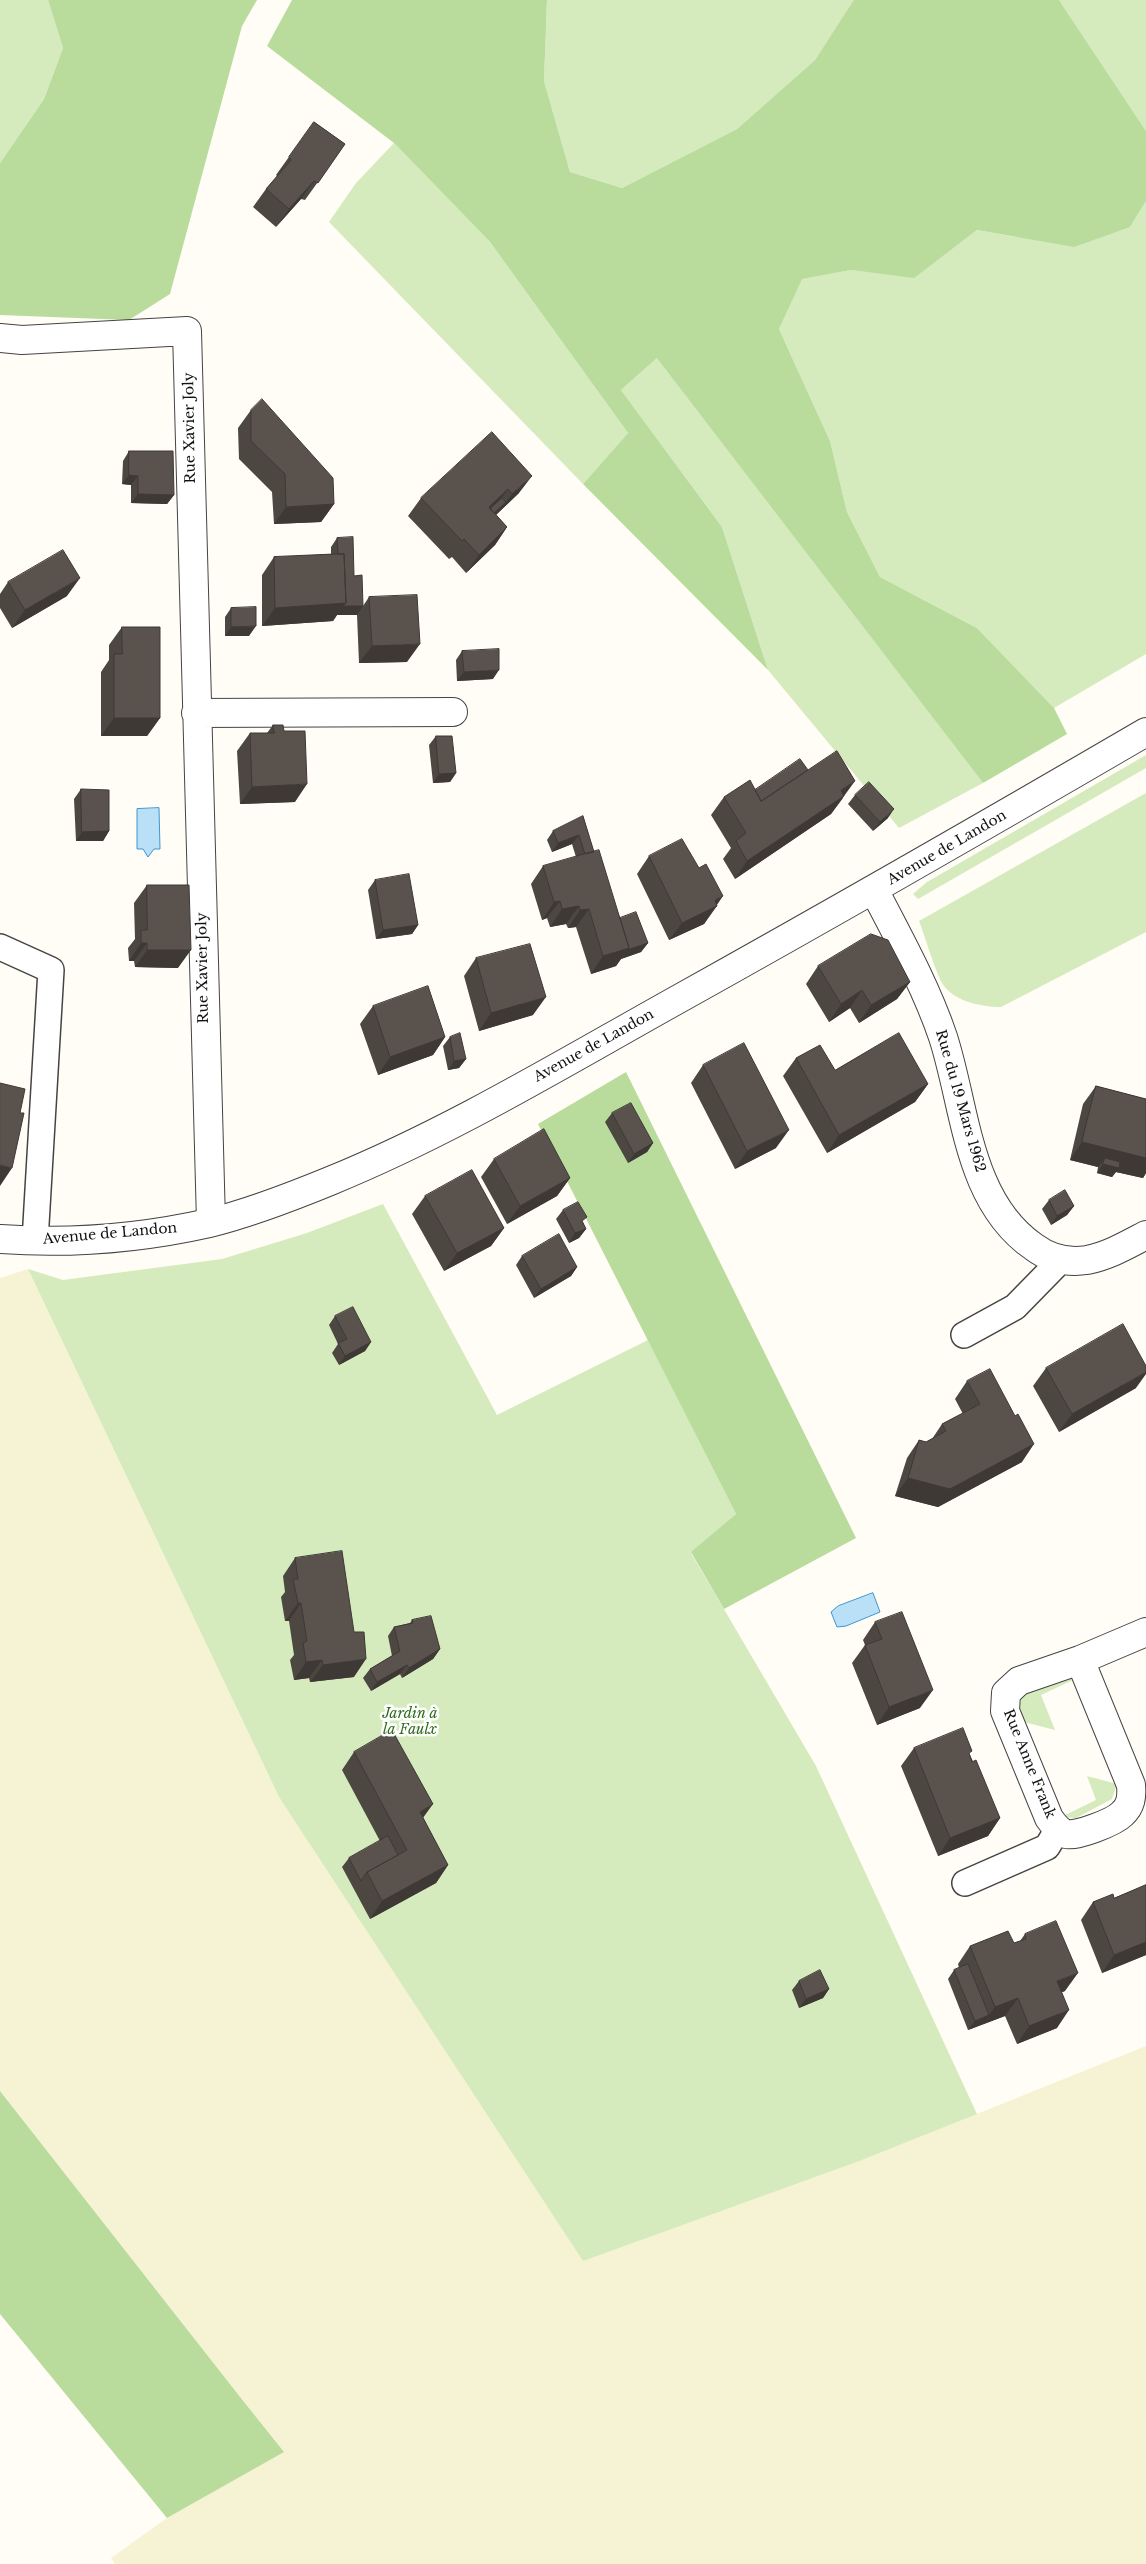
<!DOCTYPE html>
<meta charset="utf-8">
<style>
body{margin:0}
canvas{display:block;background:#fffdf5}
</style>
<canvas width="1146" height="2564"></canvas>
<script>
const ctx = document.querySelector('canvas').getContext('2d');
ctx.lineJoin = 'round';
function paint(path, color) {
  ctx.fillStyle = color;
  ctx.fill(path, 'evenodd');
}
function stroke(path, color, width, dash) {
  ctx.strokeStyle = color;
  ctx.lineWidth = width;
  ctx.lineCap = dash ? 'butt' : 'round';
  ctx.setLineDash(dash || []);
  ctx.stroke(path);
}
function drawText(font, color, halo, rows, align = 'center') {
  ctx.font = font + ' "Libre Baskerville",serif';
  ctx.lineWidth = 5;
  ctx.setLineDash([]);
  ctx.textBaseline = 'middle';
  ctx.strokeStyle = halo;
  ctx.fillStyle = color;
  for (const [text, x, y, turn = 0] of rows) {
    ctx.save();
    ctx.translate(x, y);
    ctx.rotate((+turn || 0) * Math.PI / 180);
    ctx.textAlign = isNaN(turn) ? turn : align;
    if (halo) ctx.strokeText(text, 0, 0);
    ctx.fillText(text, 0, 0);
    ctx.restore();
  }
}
paint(new Path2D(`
 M28,1269L279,1797L366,1927L862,2160L1146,2046V2564H115L111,2558L167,2518L283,2452L0,2091V1278Z`), '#f6f3d4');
paint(new Path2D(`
 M0,0H48L63,48L44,99L0,163Z
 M547,0H855L815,60L737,129L622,188L570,172L544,81Z
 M1059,0H1146V131Z
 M394,143L490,242L628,433L583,484L329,222L356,183Z
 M1146,201V654L1054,708L977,628L880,577L847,512L830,441L779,329L801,279L851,270L914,277L977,230L1016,237L1130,227Z
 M658,357L983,783L899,828L768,670L722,527L621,390Z
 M1146,755V768L918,899L913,894L927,882Z
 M1146,793V932L1001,1007C983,1007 956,1002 944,986C936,975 925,936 919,921Z
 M383,1204L497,1415L648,1340L736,1514L691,1553L816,1766L977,2114L862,2160L583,2261L279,1797L28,1269L63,1280L222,1259L307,1233Z
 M1068,1678L1073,1680L1041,1695L1055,1730L1024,1722L1017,1708V1701L1025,1693Z
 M1087,1776L1117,1784L1112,1799L1076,1818L1061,1817L1096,1800Z`), '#d5ebbd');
paint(new Path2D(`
 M48,0H257L242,26L170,294L129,320L0,315V163L44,99L63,48Z
 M292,0H547L544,81L570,172L622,188L737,129L815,60L854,0H1059L1146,131V201L1130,227L1074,247L977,230L914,278L851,270L802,279L779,329L830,441L847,512L880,577L977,628L1054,708L1067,734L983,783L657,358L621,390L722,527L768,670L583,484L628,433L490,242L394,143L267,46Z
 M626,1072L856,1538L724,1609L691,1552L736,1514L538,1124Z
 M0,2091L244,2402L284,2452L167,2518L0,2314Z`), '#b9dc9c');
const water = new Path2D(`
 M159,808L160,849H154L148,857L143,849H137V809Z
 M873,1593L880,1612L846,1626L837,1627L831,1612L838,1606Z`);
paint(water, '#b9e0f7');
stroke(water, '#3f96cf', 1);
const service = new Path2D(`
 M0,947L51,970L35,1241
 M964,1335L1015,1307L1060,1261
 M965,1883L1047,1847L1058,1829`);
const minor = new Path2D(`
 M0,338L22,340L187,331L211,1222
 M196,713L453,712
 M874,890C899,938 926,987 943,1037C966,1108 967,1201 1034,1247C1050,1259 1067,1263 1087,1260C1108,1256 1127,1245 1146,1235
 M1080,1660L1131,1785C1132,1797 1131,1806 1122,1814C1114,1822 1076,1837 1066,1834C1058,1831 1053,1824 1049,1818L1005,1711L1006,1693L1019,1681L1080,1660L1146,1632`);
const tertiary = new Path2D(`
 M0,1239C69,1244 142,1238 209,1223C250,1213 291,1197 330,1181C450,1132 562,1064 675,1001C833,913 990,823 1146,732`);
stroke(service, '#444', 28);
stroke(minor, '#444', 30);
stroke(tertiary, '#444', 30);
stroke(service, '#fff', 25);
stroke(minor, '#fff', 28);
stroke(tertiary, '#fff', 28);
paint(new Path2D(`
 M314,122L345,144L305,200L301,199L276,227L253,207L266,189L277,176L276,175Z
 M251,410L334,504L321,522L274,524L272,492L239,459L238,428Z
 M492,432L519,493L496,515L507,527L495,545L466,573L452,557L449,559L408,516L421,498Z
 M129,451L174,495L167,504L131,503V485L122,484L123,461Z
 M337,538L354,576L363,606L369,597L407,662L359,663L357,615H337L333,621L262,626V575L274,557L331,554V547Z
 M8,582L67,596L12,628L0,608V594Z
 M231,608L249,636H225V617Z
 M122,627L160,718L147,736H101V672L109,660V645Z
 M462,651L493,679L457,681L456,660Z
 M273,725L284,731L295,802L240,804L237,751L250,733H267Z
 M436,736L456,773L450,782L433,783L429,745Z
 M808,770L843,798L831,814L735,879L723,859L731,848L711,815L724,797L755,790Z
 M81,789L109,831L103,841H76L74,799Z
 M855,795L888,818L873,831L848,804Z
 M583,816L594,852L620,918L648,943L641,952L621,959L616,966L591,974L576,927L568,928L566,924L550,927L547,918L542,920L531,884L543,866L576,857L572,844L552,852L547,840L553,831Z
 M649,856L717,906L704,924L669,940L637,874Z
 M375,880L418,925L412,934L376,939L368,890Z
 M147,885L178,968L135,967L134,961H129L128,948L135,939L134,903Z
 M476,958L533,1015L479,1031L464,976Z
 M818,966L910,982L897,999L859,1023L850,1008L829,1022L806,984Z
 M373,1006L445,1037L433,1055L378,1075L360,1024Z
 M450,1037L466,1059L459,1068L448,1070L443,1046Z
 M796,1058L835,1070L928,1084L915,1102L827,1153L783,1076Z
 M703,1065L776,1148L735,1169L691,1083Z
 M1096,1086L1146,1099V1173L1143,1178L1116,1172L1112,1177L1097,1173L1098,1167L1070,1160L1083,1104Z
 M612,1113L653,1143L647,1152L628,1163L605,1122Z
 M494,1159L570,1178L557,1196L507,1224L481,1177Z
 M425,1196L504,1228L491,1246L444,1271L412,1214Z
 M1049,1200L1074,1206L1067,1215L1051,1225L1042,1209Z
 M563,1210L583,1222L586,1229L579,1238L569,1243L556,1219Z
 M522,1256L577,1267L571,1276L534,1298L516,1265Z
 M335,1316L371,1342L365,1351L339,1365L332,1353L338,1344L329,1325Z
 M1046,1368L1136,1388L1059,1432L1033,1386Z
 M967,1381L1022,1462L938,1507L895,1496L907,1458L919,1440L926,1442L932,1439L942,1424L963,1414L955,1399Z
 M295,1558L354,1677L310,1682L309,1678L294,1680L290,1660L294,1655L289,1621H285L281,1597L285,1592L283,1576Z
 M412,1620L440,1649L433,1659L402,1678L400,1674L371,1691L363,1678L370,1669L392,1656L388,1636L394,1627L410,1623Z
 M875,1622L920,1708L877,1725L852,1663L865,1645L863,1640Z
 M914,1748L970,1755L1000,1818L988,1836L938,1856L901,1766Z
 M354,1752L423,1818L448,1865L436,1883L370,1919L342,1867L349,1858L380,1841L342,1770Z
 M1146,1885V1955L1102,1973L1081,1920L1093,1902L1114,1898Z
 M1025,1934L1065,1991L1062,1992L1057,2028L1017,2044L1005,2016L968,2030L948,1979L954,1970L959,1968L958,1964L970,1946L1014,1943L1020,1941Z
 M799,1981L829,1989L823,1998L799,2008L792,1990Z`), '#4d4742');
paint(new Path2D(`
 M314,181L301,199L276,227L289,209Z
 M129,475L138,476L131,485L122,484Z
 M532,476L519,493L500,511L512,494Z
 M508,489L495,507L484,518L489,507Z
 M138,494L174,495L167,504L131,503Z
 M506,502L500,511L480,530L487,521Z
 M334,504L321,522L274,524L286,507Z
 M507,527L495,545L466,573L479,555Z
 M80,578L67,596L12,628L25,610Z
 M346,603L363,606L357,615H337L333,621L262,626L275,608Z
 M256,626L249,636H225L231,627Z
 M420,644L407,662L359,663L372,646Z
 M499,670L493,679L457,681L464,672Z
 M114,718H160L147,736H101Z
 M456,773L450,782L433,783L439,774Z
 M855,781L831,814L735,879L747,861L841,790Z
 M307,784L295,802L240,804L252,787Z
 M894,809L888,818L873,831L880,822Z
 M109,831L103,841H76L82,832Z
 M579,835L572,844L552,852L558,843Z
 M723,896L704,924L669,940L682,923L715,900Z
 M560,901L547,918L542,920L554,902Z
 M579,906L566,924L550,927L562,909Z
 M589,909L576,927L568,928L580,910Z
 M418,925L412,934L376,939L383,930Z
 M141,943H147L134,961H129Z
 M648,943L641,952L621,959L616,966L591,974L603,956Z
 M147,950H191L178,968L135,967Z
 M910,982L897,999L859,1023L871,1005Z
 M862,990L850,1008L829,1022L841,1004Z
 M546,997L533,1015L479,1031L491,1013Z
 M445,1037L433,1055L378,1075L390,1057Z
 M466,1059L459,1068L448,1070L454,1061Z
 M928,1084L915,1102L827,1153L839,1135Z
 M789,1130L776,1148L735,1169L747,1151Z
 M1082,1142L1146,1158V1173L1143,1178L1116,1172L1112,1177L1097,1173L1103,1164L1105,1158L1098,1167L1070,1160Z
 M653,1143L647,1152L628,1163L634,1154Z
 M0,1165L12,1168L0,1186Z
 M570,1178L557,1196L507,1224L520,1206Z
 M1074,1206L1067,1215L1051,1225L1057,1216Z
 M504,1228L491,1246L444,1271L457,1253Z
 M586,1229L579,1238L569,1243L575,1233Z
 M577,1267L571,1276L534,1298L541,1289Z
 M371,1342L365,1351L339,1365L345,1356Z
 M1146,1372V1374L1136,1388L1059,1432L1072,1414Z
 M1034,1444L1022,1462L938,1507L895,1496L908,1478Z
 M298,1603H301L289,1621H285Z
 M440,1649L433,1659L402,1678L409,1668Z
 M366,1659L354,1677L310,1682L323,1665Z
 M322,1660L309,1678L294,1680L306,1662Z
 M407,1665L400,1674L371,1691L377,1682Z
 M933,1690L920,1708L877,1725L889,1707Z
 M433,1804L420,1822V1812Z
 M1000,1818L988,1836L938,1856L950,1838Z
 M448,1865L436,1883L370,1919L382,1901Z
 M1146,1942V1955L1102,1973L1114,1955Z
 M1078,1973L1065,1991L1045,1999L1057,1981Z
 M829,1989L823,1998L799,2008L806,1999Z
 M1018,1998L1005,2016L968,2030L975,2021L989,2015L995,2007Z
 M1069,2010L1057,2028L1017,2044L1029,2026Z`), '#3f3936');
const building = new Path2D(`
 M314,122L345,144L318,183L314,181L289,209L266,189L291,160L289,157Z
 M262,399L333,478L334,504L286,507L285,474L251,441V410Z
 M492,432L532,476L512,494L508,489L489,507L507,527L479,555L464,539L462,541L421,498Z
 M129,451H173L174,495L138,494V476L129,475Z
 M502,498L506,502L494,513L490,509Z
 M353,537L354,576L362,575L363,606H343L346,603L344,554H338L337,538Z
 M63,550L80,578L25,610L8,582Z
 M344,554L346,603L275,608L274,557Z
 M417,595L420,644L372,646L369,597Z
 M256,607V626L231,627V608Z
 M122,627H160V718H114V654H122Z
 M499,649V670L464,672L462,651Z
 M273,725H283L284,731H305L307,784L252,787L250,733H274Z
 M436,736H452L456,773L439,774Z
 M837,751L855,781L841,790L844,796L747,861L736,841L746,833L724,797L750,780L761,801Z
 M800,759L808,770L761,801L755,790Z
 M869,782L894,809L880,822L855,795Z
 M81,789L109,790V831L82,832Z
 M583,816L594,852L585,854L579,835L558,843L553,831Z
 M682,839L699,868L706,864L723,896L715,900L717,906L682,923L649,856Z
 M599,850L629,948L603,956L589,909L580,910L579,906L562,909L560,901L554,902L543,866Z
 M409,874L418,925L383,930L375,880Z
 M147,885H189L191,950H147V943H141V930H147Z
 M636,912L648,943L627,950L629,948L620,918Z
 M871,934L888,940L910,982L871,1005L862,990L841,1004L818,966Z
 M530,944L546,997L491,1013L476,958Z
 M428,986L445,1037L390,1057L373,1006Z
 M460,1033L466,1059L454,1061L450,1037Z
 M899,1033L928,1084L839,1135L796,1058L820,1045L835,1070Z
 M744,1043L789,1130L747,1151L703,1065Z
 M0,1083L25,1089L20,1113H24L12,1168L0,1165Z
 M1096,1086L1146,1099V1158L1082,1142Z
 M631,1103L653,1143L634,1154L612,1113Z
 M544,1129L570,1178L520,1206L494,1159Z
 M1105,1158L1120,1162L1119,1168L1103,1164Z
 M472,1170L504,1228L457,1253L425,1196Z
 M1065,1190L1074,1206L1057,1216L1049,1200Z
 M578,1202L587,1217L582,1221L586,1229L575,1233L563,1210Z
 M559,1234L577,1267L541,1289L522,1256Z
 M353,1307L371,1342L345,1356L338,1343L347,1339L335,1316Z
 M1123,1324L1146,1366V1372L1072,1414L1046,1368Z
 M990,1369L1015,1416L1018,1414L1034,1444L950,1489L908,1478L919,1440L926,1442L946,1431L942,1424L980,1404L967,1381Z
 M342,1551L354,1632H364L366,1659L323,1665L322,1660L306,1662L303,1643L307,1641L301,1603H298L293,1579H298L295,1558Z
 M902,1612L933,1690L889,1707L865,1645L882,1639L875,1622Z
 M431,1616L440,1649L409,1668L407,1665L377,1682L370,1669L400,1651L394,1627L413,1623L412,1620Z
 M963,1728L972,1751L969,1753L972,1762L976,1760L1000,1818L950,1838L914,1748Z
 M392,1730L433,1804L420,1812L448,1865L382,1901L367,1872L407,1850L354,1752Z
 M388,1836L398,1855L367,1872L361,1881L349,1858Z
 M1146,1885V1942L1114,1955L1093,1902L1113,1894L1114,1898Z
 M1056,1921L1078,1973L1057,1981L1069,2010L1029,2026L1018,1998L995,2007L970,1946L1008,1931L1014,1943L1026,1939L1025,1934Z
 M968,1964L989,2015L975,2021L954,1970Z
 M820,1970L829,1989L806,1999L799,1981Z`);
paint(building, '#5a524d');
stroke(building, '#3f3936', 1);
drawText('14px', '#111', '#fff', [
 ["Rue Xavier Joly",190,428,-91],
 ["Avenue de Landon",947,848,-30],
 ["Rue Xavier Joly",203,968,-91],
 ["Avenue de Landon",594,1046,-29],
 ["Rue du 19 Mars 1962",960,1101,74],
 ["Avenue de Landon",110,1234,-5],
 ["Rue Anne Frank",1029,1764,68]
]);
drawText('italic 14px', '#2f6b1f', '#fff', [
 ["Jardin à",410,1714],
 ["la Faulx",410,1730]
]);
</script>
